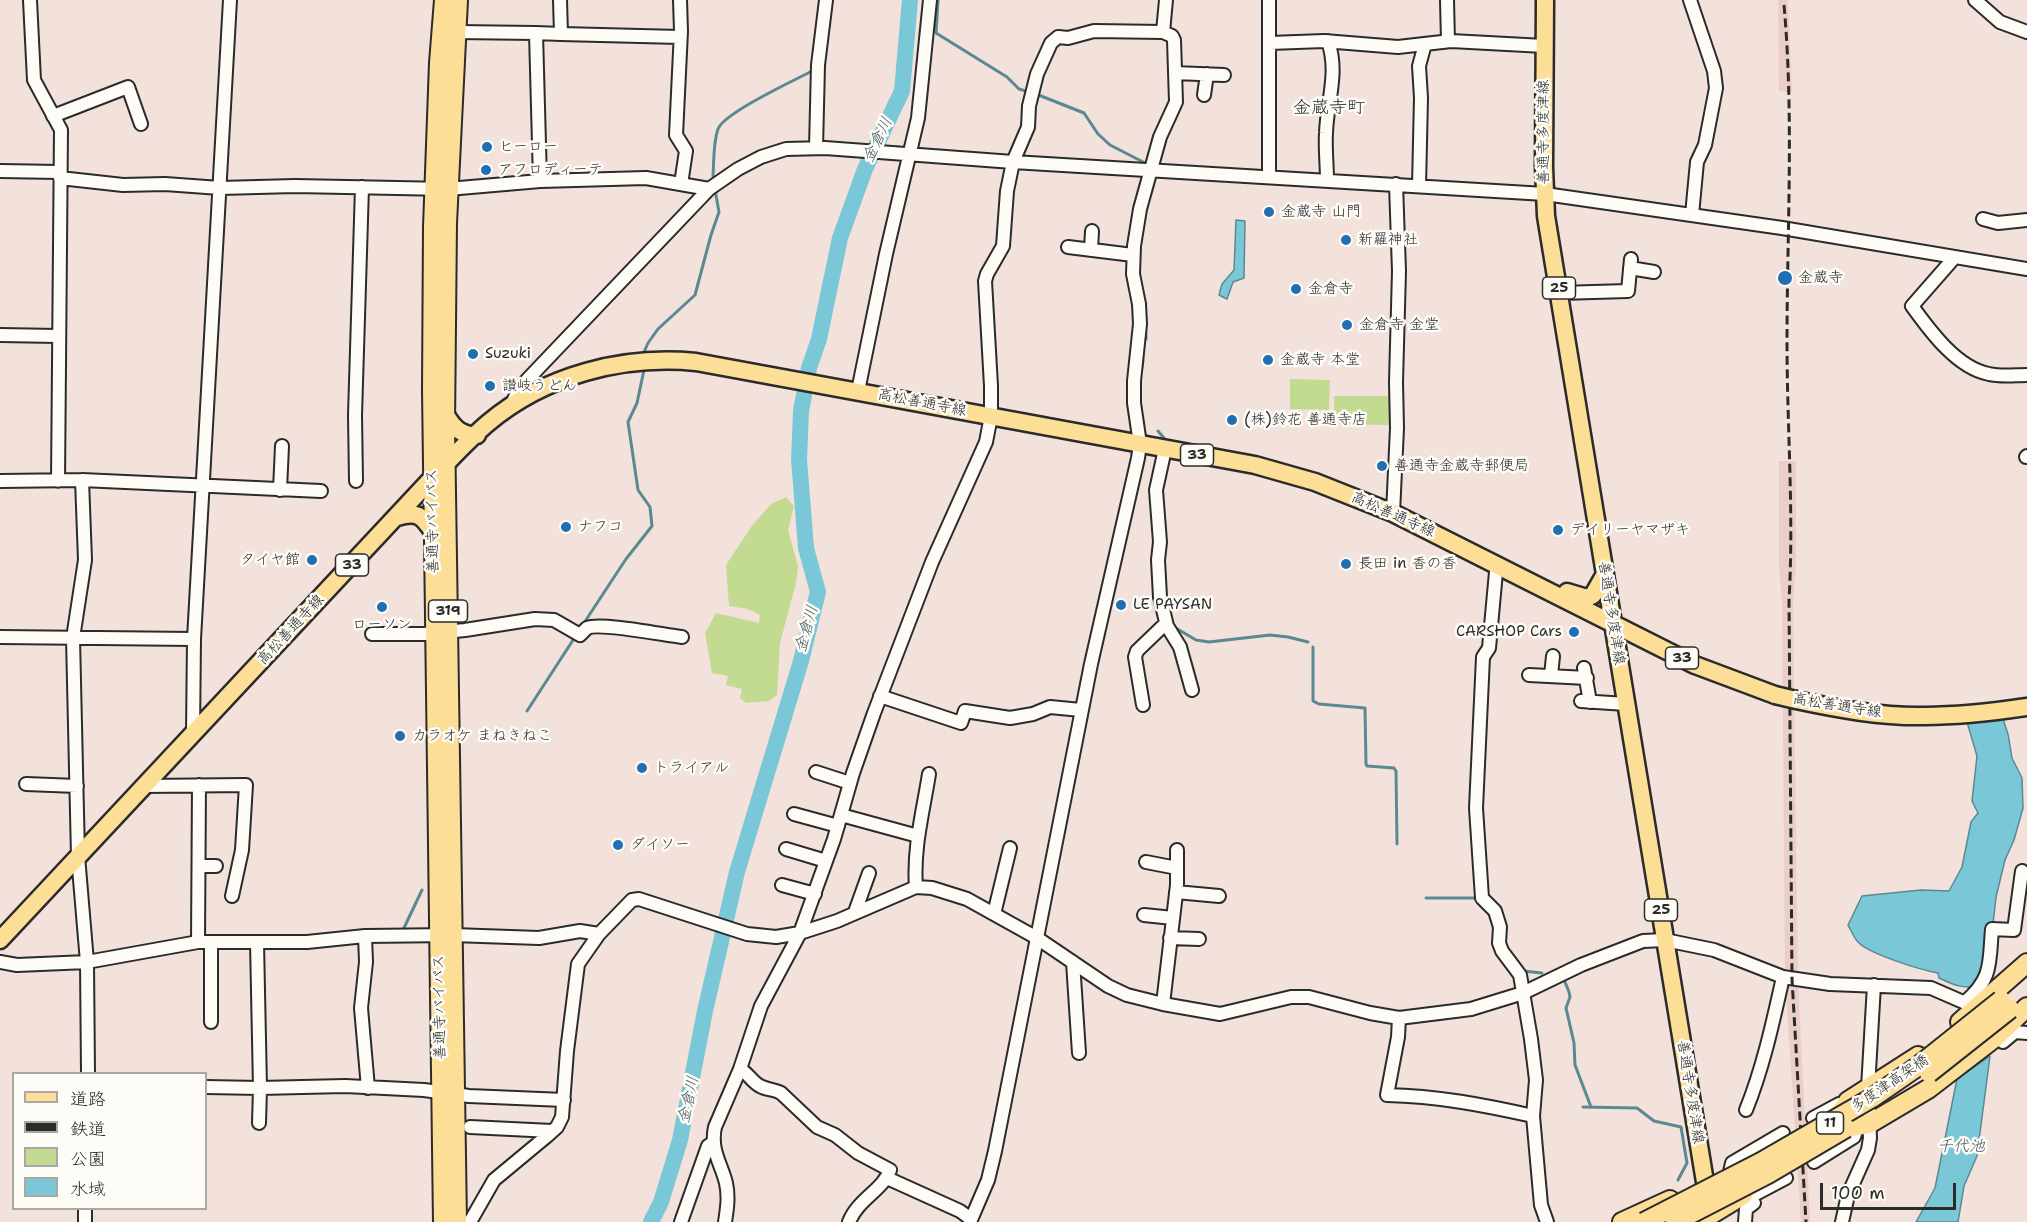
<!DOCTYPE html>
<meta charset="utf-8">
<style>
body{margin:0}
#map{position:relative;width:2027px;height:1222px;overflow:hidden;background:#f3e1db;font-family:"Shantell Sans","Klee One",sans-serif}
canvas{display:block}
.legend{position:absolute;left:12px;top:1072px;width:195px;height:138px;box-sizing:border-box;background:#fdfcf7;border:2px solid #a9a8a5;margin:0;padding:8px 10px;list-style:none;font-size:18px;color:#2b2b2b}
.legend li{display:flex;align-items:center;gap:12px;height:30px}
.legend b{width:30px;border:2px solid #a9a8a5}
.scale{position:absolute;left:1820px;top:1183px;width:136px;height:27px;box-sizing:border-box;border:3px solid #2b2b2b;border-top:0;padding-left:8px;font-size:18px;line-height:21px;white-space:nowrap;color:#2b2b2b;-webkit-text-stroke:4px #fdfcf7;paint-order:stroke}
</style>
<div id="map">
<canvas width="2027" height="1222"></canvas>
<ul class="legend">
<li><b style="height:8px;background:#fcde96"></b>道路</li>
<li><b style="height:8px;background:#2b2b2b"></b>鉄道</li>
<li><b style="height:16px;background:#c2db91"></b>公園</li>
<li><b style="height:16px;background:#7ac8d7"></b>水域</li>
</ul>
<div class="scale">100 m</div>
</div>
<script>
const ctx = document.querySelector('canvas').getContext('2d');
ctx.lineJoin = 'round';
function paint(path, color) {
  ctx.fillStyle = color;
  ctx.fill(path, 'evenodd');
}
function stroke(path, color, width, dash) {
  ctx.strokeStyle = color;
  ctx.lineWidth = width;
  ctx.lineCap = dash ? 'butt' : 'round';
  ctx.setLineDash(dash || []);
  ctx.stroke(path);
}
function drawText(font, color, halo, rows, align = 'center') {
  ctx.font = font + ' "Shantell Sans","Klee One",sans-serif';
  ctx.lineWidth = 5;
  ctx.setLineDash([]);
  ctx.textBaseline = 'middle';
  ctx.strokeStyle = halo;
  ctx.fillStyle = color;
  for (const [text, x, y, turn = 0] of rows) {
    ctx.save();
    ctx.translate(x, y);
    ctx.rotate((+turn || 0) * Math.PI / 180);
    ctx.textAlign = isNaN(turn) ? turn : align;
    if (halo) ctx.strokeText(text, 0, 0);
    ctx.fillText(text, 0, 0);
    ctx.restore();
  }
}
paint(new Path2D(`
 M1778,0H1788L1792,92L1779,91Z
 M1779,461H1796V567L1793,602L1798,980L1810,1222H1801L1785,978L1782,601L1779,567Z`), '#eccec8');
paint(new Path2D(`
 M1290,379L1330,380L1329,410L1290,409Z
 M1334,396H1390V425L1334,424Z
 M786,497L794,506L788,530L798,566L796,583L780,643L777,695L769,701L746,703L740,698L742,689L726,685L728,676L712,673L705,633L716,613L759,623L760,615L748,609L729,606L726,565L751,527L771,504Z`), '#c2db91');
const water = new Path2D(`
 M1236,220L1245,221L1244,278L1233,282L1227,299L1219,295L1222,284L1234,270Z
 M2003,719L2008,734L2012,758L2022,778L2023,808L2014,840L2005,860L1996,897L1988,970L1978,986C1962,989 1954,985 1939,978L1938,973C1921,970 1869,954 1858,942C1854,938 1851,930 1848,925L1862,896L1921,890L1949,891L1962,867L1971,822L1978,813L1972,801L1977,756L1967,722Z
 M1990,1056L1977,1156L1964,1186L1958,1222H1916L1935,1188L1957,1079Z`);
paint(water, '#7ac8d7');
stroke(water, '#5a8992', 1.5);
stroke(new Path2D(`
 M938,0L936,33L1007,77L1019,89L1029,92
 M1036,94L1084,113L1098,134L1110,145L1147,164
 M713,176C714,161 713,143 718,129C724,113 793,81 812,71V67
 M1145,312L1146,339
 M644,352L648,343L658,329L695,295L711,235L719,212L715,190
 M1141,373L1143,360
 M1158,431L1164,438
 M582,626L626,559L652,526L650,507L638,490L628,422L637,403L644,370
 M1174,627L1196,640L1209,642L1270,635L1288,637L1308,642
 M1313,647V701L1319,704L1365,708L1366,764L1367,766L1394,768L1396,771L1397,844
 M527,711L575,637
 M1426,898H1478
 M403,930L422,890
 M1523,971L1542,973
 M1563,977L1569,992L1570,997L1566,1008L1574,1043L1575,1065L1591,1107
 M1583,1107L1637,1108L1654,1121L1681,1127L1687,1163L1678,1180`), '#5a8992', 3);
stroke(new Path2D(`
 M651,1222L661,1202L680,1140L705,1011L737,872L801,661L818,592L806,548L799,459L801,411L809,368L819,339L840,238L865,169L902,91L910,0`), '#7ac8d7', 16);
const minor = new Path2D(`
 M30,0L34,80L61,130L58,481
 M680,0L681,31L676,135L686,151L681,184
 M1447,0L1448,41
 M1690,0L1714,71L1716,88L1705,145L1697,162L1692,215
 M1975,0L2000,22L2027,32
 M456,32L536,33
 M561,34L680,37
 M1270,43L1324,41L1398,47L1451,41L1544,46
 M1175,73L1224,75
 M1204,95L1207,74
 M53,116L128,87L141,124
 M816,148L818,65L826,0
 M0,171L59,172
 M59,172L60,178L123,185L165,184L220,188L295,186L448,189L540,181L646,178L709,189
 M1269,177V0
 M1327,180C1327,165 1325,149 1326,133C1327,101 1339,73 1328,41
 M540,181L536,33L561,34L560,0
 M1419,186L1421,98L1419,66L1425,44
 M1983,219L1998,223L2027,220
 M1068,247L1133,255
 M1091,250L1092,231
 M1954,258L1912,306C1930,331 1957,368 1989,374C2001,377 2015,375 2027,375
 M1630,268L1654,272
 M1559,293L1628,291L1631,259
 M0,335L58,336
 M858,391L886,254L918,118L930,0
 M511,406L516,395L527,380L709,189L738,169L761,157L786,149L825,148L1013,162L1545,194L1782,228L2027,269
 M1165,449L1156,490L1160,542L1158,560L1160,597L1167,626L1180,647L1192,690
 M2026,457L2027,456
 M82,480L85,560L73,638L78,856L87,962L88,1074
 M0,481L82,480L321,491
 M356,481L355,415L362,187
 M280,490L282,446
 M1393,513L1397,428L1396,382L1399,271L1396,184
 M1496,572L1489,648L1483,657L1476,808L1482,898L1495,911L1500,927L1499,943L1502,951L1520,975L1531,1039L1536,1080L1533,1116L1541,1205L1547,1222
 M372,634H424L465,630L535,619L554,620L580,635C583,632 585,630 587,628C600,622 664,635 682,637
 M0,637L194,639
 M1584,668L1590,702
 M1529,675L1587,678
 M1551,676L1553,656
 M880,696L961,723L965,711L1010,718L1033,714L1050,707L1081,710
 M1581,701L1626,704
 M1143,705L1135,657L1137,651L1162,627L1167,626
 M193,733L194,639L230,0
 M816,772L850,783
 M26,784L77,786
 M144,786L246,785L242,850L232,896
 M794,814L838,826
 M841,815L918,836
 M786,849L826,861
 M1146,862L1177,868
 M199,866H216
 M782,885L815,894
 M916,887C913,849 923,812 929,774
 M1176,892L1219,896
 M855,912L869,873
 M994,914L1010,848
 M1144,915L1173,918
 M365,936L366,962L361,1008L368,1088
 M1170,938L1199,939
 M198,942L199,785
 M257,942L260,1088L259,1123
 M0,962L17,965L87,962L198,942H307L365,936L453,935L539,938L580,931L599,934
 M1073,962L1079,1053
 M1965,1002C1993,978 1989,963 1992,929L2014,930L2022,871
 M1163,1004L1177,885V850
 M1399,1018L1398,1037L1387,1095C1437,1096 1484,1105 1533,1116
 M211,1022V942
 M2001,1040L2003,1042L2015,1032L2027,1033
 M740,1069C748,1073 752,1082 760,1086C767,1090 774,1089 781,1093L817,1127L835,1135L858,1153L890,1170C883,1190 858,1199 849,1222
 M206,1087L260,1088L345,1086L424,1090L469,1096L564,1100
 M1746,1110C1763,1068 1773,1022 1783,977
 M1813,1118L1839,1104L1847,1106
 M470,1127L552,1131
 M1783,1133L1732,1163L1730,1172L1744,1194L1750,1197L1786,1178
 M1814,1162L1854,1137L1857,1127L1854,1121
 M887,1178L960,1211L971,1219
 M85,1208V1222
 M470,1222L494,1180L547,1136L557,1127L562,1117L567,1051L578,964L599,934L632,900L639,899L747,934L776,937L800,933L837,921L916,887L932,888L967,899L1037,938L1108,986L1127,995L1163,1004L1220,1014L1291,997H1309L1370,1013L1399,1018L1471,1009L1523,993L1581,965L1643,941L1665,940L1714,950L1783,977L1830,984L1931,988L1977,1008L1980,1011
 M681,1222L708,1146L714,1142
 M725,1222C727,1209 729,1197 726,1183C721,1163 710,1150 715,1127L740,1069L761,1006L800,933L834,839L853,773L874,713L932,562L986,442L991,416V386L985,281L987,274L1003,246L1007,191L1013,162L1028,127L1029,106L1037,74L1051,43L1058,37L1068,38L1094,31L1163,32
 M970,1222L988,1180L995,1151L1091,664L1138,458L1140,444L1134,403V381L1140,324L1139,304L1133,274L1134,246L1140,209L1160,137L1176,102L1174,40L1172,36L1163,32L1166,0
 M1745,1222L1746,1209L1754,1203
 M1842,1222L1848,1195L1868,1150L1870,1138L1868,1088L1874,985`);
const major = new Path2D(`
 M1545,0L1544,167L1546,216L1708,1200
 M446,415C453,427 461,436 477,435
 M397,517C417,511 422,515 433,532
 M1567,592L1587,598L1593,595L1605,574
 M1796,700C1838,709 1882,717 1925,716C1959,716 1993,712 2027,707
 M0,940L432,478C450,460 468,440 488,423C545,375 623,355 696,362L1255,465L1315,482L1393,513L1695,665L1775,695`);
const highway = new Path2D(`
 M1960,1022L2027,963
 M1833,1120L1844,1108L1848,1101L1918,1056
 M1832,1130L1869,1124L1928,1089L1997,1036L2027,1007
 M443,1222L432,389L433,227L439,63L444,0
 M457,1222L445,426L447,223L458,0
 M1622,1222L1670,1200
 M1699,1222L1743,1195`);
stroke(minor, '#2b2b2b', 16);
stroke(major, '#2b2b2b', 21);
stroke(highway, '#2b2b2b', 22);
stroke(minor, '#fdfcf7', 12);
stroke(major, '#fcde96', 16);
stroke(highway, '#fcde96', 18);
stroke(new Path2D(`
 M1784,5C1794,117 1787,230 1787,341C1787,428 1794,514 1789,600L1792,979L1806,1222`), '#2b2b2b', 3, [9, 4.5]);
const majorBridge = new Path2D(`
 M1775,695L1796,700`);
const highwayBridge = new Path2D(`
 M1929,1073L2010,1009
 M1644,1222L1761,1162L1872,1098L1917,1067L2001,1000
 M1675,1222L1768,1174L1846,1128`);
stroke(majorBridge, '#2b2b2b', 21, []);
stroke(highwayBridge, '#2b2b2b', 22, []);
stroke(majorBridge, '#fcde96', 16);
stroke(highwayBridge, '#fcde96', 18);
for (const [x, y, r, color] of [
 [487,147,6,"#1f6fb2"],
 [486,170,6,"#1f6fb2"],
 [1269,212,6,"#1f6fb2"],
 [1346,240,6,"#1f6fb2"],
 [1785,278,8,"#1f6fb2"],
 [1296,289,6,"#1f6fb2"],
 [1347,325,6,"#1f6fb2"],
 [473,354,6,"#1f6fb2"],
 [1268,360,6,"#1f6fb2"],
 [490,386,6,"#1f6fb2"],
 [1232,420,6,"#1f6fb2"],
 [1382,466,6,"#1f6fb2"],
 [566,527,6,"#1f6fb2"],
 [1558,530,6,"#1f6fb2"],
 [312,560,6,"#1f6fb2"],
 [1346,564,6,"#1f6fb2"],
 [1121,605,6,"#1f6fb2"],
 [382,607,6,"#1f6fb2"],
 [1574,632,6,"#1f6fb2"],
 [400,736,6,"#1f6fb2"],
 [642,768,6,"#1f6fb2"],
 [618,845,6,"#1f6fb2"]
]) {
  const dot = new Path2D();
  dot.arc(x, y, r, 0, 2 * Math.PI);
  ctx.fillStyle = color;
  ctx.fill(dot);
  stroke(dot, '#fdfcf7', 2);
}
for (const [x, y, w] of [
 [1559,288,33],
 [1197,455,33],
 [352,565,33],
 [448,611,39],
 [1682,658,33],
 [1661,910,33],
 [1830,1123,27]
]) {
  const box = new Path2D();
  box.roundRect(x - w / 2, y - 11, w, 22, 4.5);
  ctx.fillStyle = '#fdfcf7';
  ctx.fill(box);
  stroke(box, '#2b2b2b', 1.5);
}
drawText('bold 14px', '#2b2b2b', null, [
 ["25",1559,288],
 ["33",1197,455],
 ["33",352,565],
 ["319",448,611],
 ["33",1682,658],
 ["25",1661,910],
 ["11",1830,1123]
]);
drawText('15px', '#2b2b2b', '#fdfcf7', [
 ["善通寺多度津線",1544,132,-90],
 ["高松善通寺線",922,403,11],
 ["高松善通寺線",1393,515,24],
 ["善通寺バイパス",433,521,-91],
 ["善通寺多度津線",1611,613,81],
 ["高松善通寺線",291,630,-47],
 ["高松善通寺線",1837,706,9],
 ["善通寺バイパス",440,1007,-91],
 ["多度津高架橋",1890,1084,-34],
 ["善通寺多度津線",1690,1092,81]
]);
drawText('15px', '#2b2b2b', '#fdfcf7', [
 ["ヒーロー",499,147],
 ["アフロディーテ",498,170],
 ["金蔵寺 山門",1281,212],
 ["新羅神社",1358,240],
 ["金蔵寺",1798,278],
 ["金倉寺",1308,289],
 ["金倉寺 金堂",1359,325],
 ["Suzuki",485,354],
 ["金蔵寺 本堂",1280,360],
 ["讃岐うどん",502,386],
 ["(株)鈴花 善通寺店",1244,420],
 ["善通寺金蔵寺郵便局",1394,466],
 ["ナフコ",578,527],
 ["デイリーヤマザキ",1570,530],
 ["タイヤ館",300,560,"right"],
 ["長田 in 香の香",1358,564],
 ["LE PAYSAN",1133,605],
 ["ローソン",382,625,"center"],
 ["CARSHOP Cars",1562,632,"right"],
 ["カラオケ まねきねこ",412,736],
 ["トライアル",654,768],
 ["ダイソー",630,845]
], 'left');
drawText('italic 16px', '#435a5f', '#fdfcf7', [
 ["金倉川",878,140,-64],
 ["金倉川",807,629,-74],
 ["金倉川",689,1100,-78],
 ["千代池",1961,1147]
]);
drawText('18px', '#2b2b2b', '#fdfcf7', [
 ["金蔵寺町",1329,108]
]);
</script>
